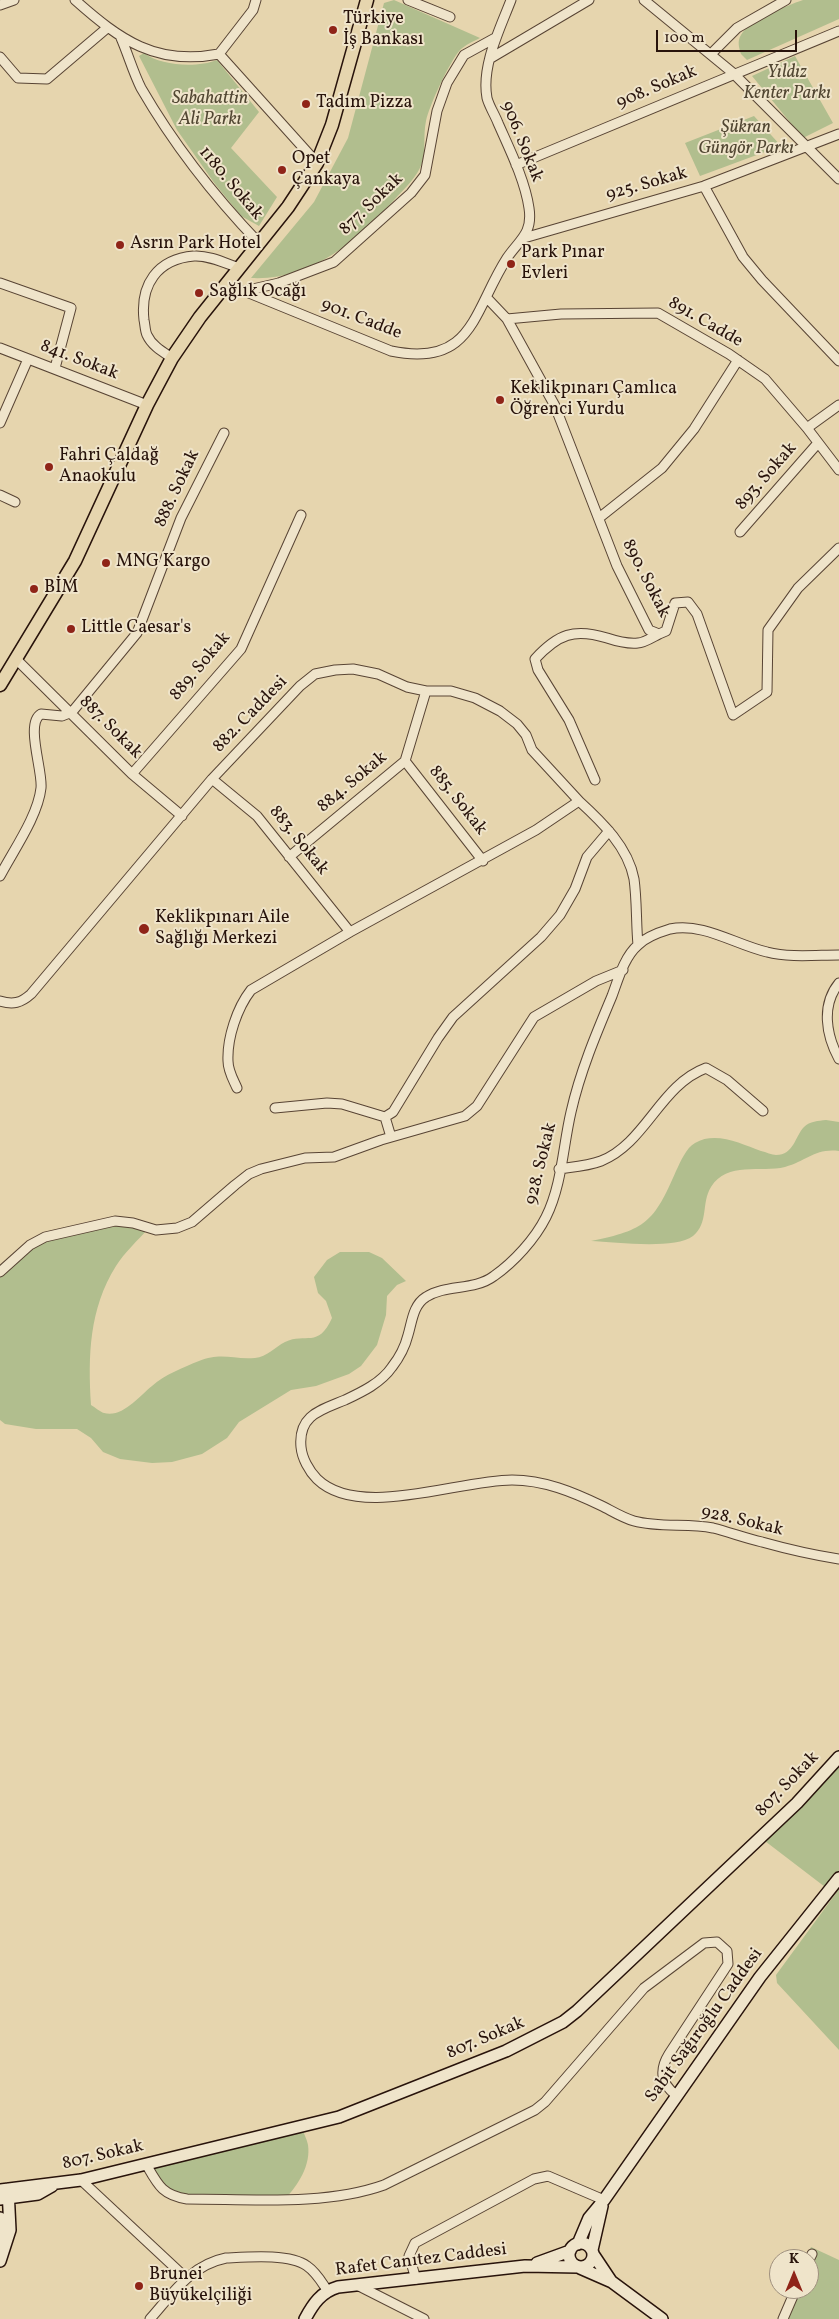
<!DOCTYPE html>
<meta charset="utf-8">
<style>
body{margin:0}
#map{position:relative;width:839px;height:2319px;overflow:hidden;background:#e6d5ae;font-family:Vollkorn,serif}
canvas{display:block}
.north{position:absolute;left:769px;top:2249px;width:50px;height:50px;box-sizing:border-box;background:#efe4ca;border:1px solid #9f907e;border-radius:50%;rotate:0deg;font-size:14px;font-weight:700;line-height:20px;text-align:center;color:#28130b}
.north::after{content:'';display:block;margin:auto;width:18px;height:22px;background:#8f2418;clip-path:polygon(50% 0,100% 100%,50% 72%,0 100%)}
.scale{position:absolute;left:656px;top:30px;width:141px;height:22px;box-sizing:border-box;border:2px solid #28130b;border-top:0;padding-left:6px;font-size:15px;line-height:18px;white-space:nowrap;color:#28130b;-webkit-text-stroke:4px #efe4ca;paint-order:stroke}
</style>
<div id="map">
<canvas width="839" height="2319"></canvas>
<div class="north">K</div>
<div class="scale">100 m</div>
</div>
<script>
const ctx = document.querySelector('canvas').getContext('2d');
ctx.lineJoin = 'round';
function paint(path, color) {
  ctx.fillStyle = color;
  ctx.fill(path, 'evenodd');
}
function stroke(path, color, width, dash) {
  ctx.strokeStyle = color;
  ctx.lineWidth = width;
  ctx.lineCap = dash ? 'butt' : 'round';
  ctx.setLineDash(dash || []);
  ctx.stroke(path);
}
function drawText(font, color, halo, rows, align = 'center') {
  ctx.font = font + ' Vollkorn,serif';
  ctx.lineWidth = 4;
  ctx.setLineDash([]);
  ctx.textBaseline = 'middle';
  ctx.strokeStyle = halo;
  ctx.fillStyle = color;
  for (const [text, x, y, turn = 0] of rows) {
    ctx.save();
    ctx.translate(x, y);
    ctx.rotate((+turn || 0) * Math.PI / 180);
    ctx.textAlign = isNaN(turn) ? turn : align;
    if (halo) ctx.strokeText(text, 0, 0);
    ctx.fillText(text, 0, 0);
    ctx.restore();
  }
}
paint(new Path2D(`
 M394,0L480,38C474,41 465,45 460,50C450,61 429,106 426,121C423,135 426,150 422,163C418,176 404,189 395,199C357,241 311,281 251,278L314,202L348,138L384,3Z
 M803,0H839V19L747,60L741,54C739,48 737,41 741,35C749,20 786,6 803,0Z
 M144,53C161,66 197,68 217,60L259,112L231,148L277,197L259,226L241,216L215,184L177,130L139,56Z
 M795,56L833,123L803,138L752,76Z
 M754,116L781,146L700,176L685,143Z
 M826,1120L839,1122V1151C815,1148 807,1161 785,1167C761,1173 727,1161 711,1187C701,1203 709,1223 693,1236C674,1250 615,1242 591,1241C646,1230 654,1222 676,1171C681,1161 686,1148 695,1143C716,1131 741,1144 761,1151C766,1152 772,1155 776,1155C794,1155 795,1136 804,1127C810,1121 818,1121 826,1120Z
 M115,1221L149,1228C138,1240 124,1253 116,1266C89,1309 88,1356 91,1405C95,1407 100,1412 104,1413C123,1418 139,1396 152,1386C164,1375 184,1367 199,1361C222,1352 233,1360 255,1358C267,1357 275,1347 285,1342C306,1332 318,1349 332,1318L326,1301L318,1293L314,1277L327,1260L340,1252H369L382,1258L406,1281L397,1285L387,1296L386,1315L377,1345L361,1366L349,1374L316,1386L291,1390L239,1422L227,1438L202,1454L172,1462L152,1463L120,1459L103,1452L91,1438L77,1429H36L5,1424L0,1420V1272L30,1245Z
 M839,1757V1878L829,1890L761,1838Z
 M839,1889V2050L777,1983L776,1975Z
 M301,2126C303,2132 307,2139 308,2145C311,2165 298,2185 286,2198L176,2197L146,2164Z
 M811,2247L839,2260V2319H781L793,2289H809V2259H806Z`), '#b1be8e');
const street = new Path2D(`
 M75,0C120,40 156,66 219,54L253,10L256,0
 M408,0L450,17
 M644,0L733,73L839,179
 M0,5L14,0
 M121,38C128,54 133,72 141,88C174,145 214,196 259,243
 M219,54L317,163
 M711,54L737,28L786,0
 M0,57L18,78L47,79L107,28
 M491,58L589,0
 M516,165L839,31
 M704,186L743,257L762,280L839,361
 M524,238L704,186L839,134
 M0,283L71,308L55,368
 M222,289L244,291L391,351C473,368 473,311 507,258C519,240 533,234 529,208C525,180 509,148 498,123C495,115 489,106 487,98C481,66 500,29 511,0
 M244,291L279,283L334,262L411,193L425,175L437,111L447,83L464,55L495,38
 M487,298L507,319L555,406L617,566L649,630L659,634L666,631L675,603L688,602L697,614L733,715L767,692L768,630L798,588L839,548
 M507,319L561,314L658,313L729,354L765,379L807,428L839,470
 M0,348L147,405
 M172,358C163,352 152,346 147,335C145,331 145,324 144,320C140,285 157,259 194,256C208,255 225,263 239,268
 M0,423L28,359
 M807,428L839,405
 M0,495L15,502
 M599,518L662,468L694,429L738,360
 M740,532L818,443
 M17,660L132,774L182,816
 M405,761L483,861
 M132,774L241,649L301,515
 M212,779L257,816L350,932
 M595,780L569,720L538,670L535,659C558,634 574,628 607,638C616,641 628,644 638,643C644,643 653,637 659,634
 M289,857L405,761L426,691
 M0,876C13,851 38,816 41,788C43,771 25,723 41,714L62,716L72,712L137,633L181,518L224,433
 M839,955C816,955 790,958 767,952C736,945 703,922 670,929C660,932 645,938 638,945C624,957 618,980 612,996C596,1034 580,1072 571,1112C563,1146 562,1185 546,1217C535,1239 514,1262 494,1276C474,1291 446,1284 426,1297C413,1305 412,1322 408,1335C405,1347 399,1358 392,1367C381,1383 362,1392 345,1400C321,1410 298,1415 301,1447C302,1458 309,1471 317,1479C359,1520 458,1480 512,1480C544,1480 573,1492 602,1506C612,1511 623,1518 634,1521C660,1528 687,1523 713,1528C729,1532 745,1538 762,1542C787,1549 813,1555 839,1559
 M839,983C821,1005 826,1035 839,1059
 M0,1001C13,1005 21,1003 31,994L212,779L300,686L315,674L335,670L353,669L378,674L407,687L426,691H451L475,698L500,711L517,724L526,735L532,750L579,801
 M237,1088C233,1079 228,1071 228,1061C227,1038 237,1008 251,990L350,932L536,830L579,801C602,822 628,847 634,879C637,900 636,923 638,945
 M275,1108L327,1103L342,1104L385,1117L393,1112L438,1038L453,1017L541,937L560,915L575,889L587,857L609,831
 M385,1117L391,1137
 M559,1169C573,1167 588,1166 601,1161C646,1143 660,1085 706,1068L727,1080L763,1111
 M0,1272L30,1245L45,1237L115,1221L133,1223L156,1230L177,1228L192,1222L235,1185L249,1174L261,1169L305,1158L334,1157L381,1140L465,1116L477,1106L534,1017L596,981L623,970
 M146,2164C158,2185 162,2195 187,2199C250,2199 325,2206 384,2185L535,2110L545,2102L644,1988L704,1943L717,1942L727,1951L728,1964L669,2054C659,2070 661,2084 676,2095
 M81,2180L186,2278
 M809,2260L812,2254
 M416,2279L409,2256L415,2243L534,2179L548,2176L604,2200
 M357,2285L424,2319
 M150,2319C173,2293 191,2265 226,2258C246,2257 290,2253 307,2266C316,2272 321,2281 327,2290
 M783,2319L796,2289`);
const secondary = new Path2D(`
 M0,2190L81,2180L339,2117L506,2051L563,2022L577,2011L797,1803L839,1757
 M0,2199L38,2194L52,2186
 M0,2218L2,2249
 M569 2255a12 12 0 1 1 24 0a12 12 0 1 1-24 0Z
 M578,2244L589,2218L604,2200L760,1977L839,1878
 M592,2250L602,2206
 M593,2254L611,2281
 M0,2261L10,2230L8,2189
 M537,2263L570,2251
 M580,2268L612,2282L662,2319
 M305,2319C313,2304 321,2292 338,2287L525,2266L578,2267`);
const primary = new Path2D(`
 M0,685L75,561L147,405L172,358L200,317L288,207L317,163L332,125L367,0`);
stroke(street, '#584434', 11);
stroke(secondary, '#28130b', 14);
stroke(primary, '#28130b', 15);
stroke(street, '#efe4ca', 9);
stroke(secondary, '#efe4ca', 11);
stroke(primary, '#e6d5ae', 12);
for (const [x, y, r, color] of [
 [333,30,5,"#8f2418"],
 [306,104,5,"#8f2418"],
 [282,170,5,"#8f2418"],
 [120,245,5,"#8f2418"],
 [511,264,5,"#8f2418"],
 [199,293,5,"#8f2418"],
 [500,400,5,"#8f2418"],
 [49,467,5,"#8f2418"],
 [106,563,5,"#8f2418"],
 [34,589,5,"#8f2418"],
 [71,629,5,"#8f2418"],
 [144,929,6,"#8f2418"],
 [139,2286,5,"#8f2418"]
]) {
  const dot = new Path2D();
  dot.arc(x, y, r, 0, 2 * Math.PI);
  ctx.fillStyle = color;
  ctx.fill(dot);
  stroke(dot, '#efe4ca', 2);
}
drawText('18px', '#28130b', '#efe4ca', [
 ["Türkiye",343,20],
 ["İş Bankası",343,41],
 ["Tadım Pizza",316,104],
 ["Opet",292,160],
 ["Çankaya",292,181],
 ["Asrın Park Hotel",130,245],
 ["Park Pınar",521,254],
 ["Evleri",521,275],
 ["Sağlık Ocağı",209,293],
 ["Keklikpınarı Çamlıca",510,390],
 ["Öğrenci Yurdu",510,411],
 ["Fahri Çaldağ",59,457],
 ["Anaokulu",59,478],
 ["MNG Kargo",116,563],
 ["BİM",44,589],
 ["Little Caesar's",81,629],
 ["Keklikpınarı Aile",155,919],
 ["Sağlığı Merkezi",155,940],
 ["Brunei",149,2276],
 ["Büyükelçiliği",149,2297]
], 'left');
drawText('italic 18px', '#514632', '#efe4ca', [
 ["Yıldız",787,74],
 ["Kenter Parkı",787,95],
 ["Sabahattin",210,100],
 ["Ali Parkı",210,121],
 ["Şükran",746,129],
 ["Güngör Parkı",746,150]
]);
drawText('18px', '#28130b', '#efe4ca', [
 ["908. Sokak",657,88,-23],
 ["906. Sokak",521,142,68],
 ["1180. Sokak",230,184,50],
 ["925. Sokak",647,185,-16],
 ["877. Sokak",372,205,-44],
 ["901. Cadde",361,320,21],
 ["891. Cadde",705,323,30],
 ["841. Sokak",79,361,21],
 ["893. Sokak",767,477,-49],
 ["888. Sokak",178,489,-65],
 ["890. Sokak",645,579,63],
 ["889. Sokak",201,667,-50],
 ["882. Caddesi",251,715,-46],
 ["887. Sokak",110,728,45],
 ["884. Sokak",353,783,-40],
 ["885. Sokak",457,801,52],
 ["883. Sokak",298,841,51],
 ["928. Sokak",542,1164,-76],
 ["928. Sokak",742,1522,13],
 ["807. Sokak",788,1785,-46],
 ["Sabit Sağıroğlu Caddesi",705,2026,-54],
 ["807. Sokak",486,2039,-23],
 ["807. Sokak",103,2156,-13],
 ["Rafet Canıtez Caddesi",421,2261,-7]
]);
</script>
